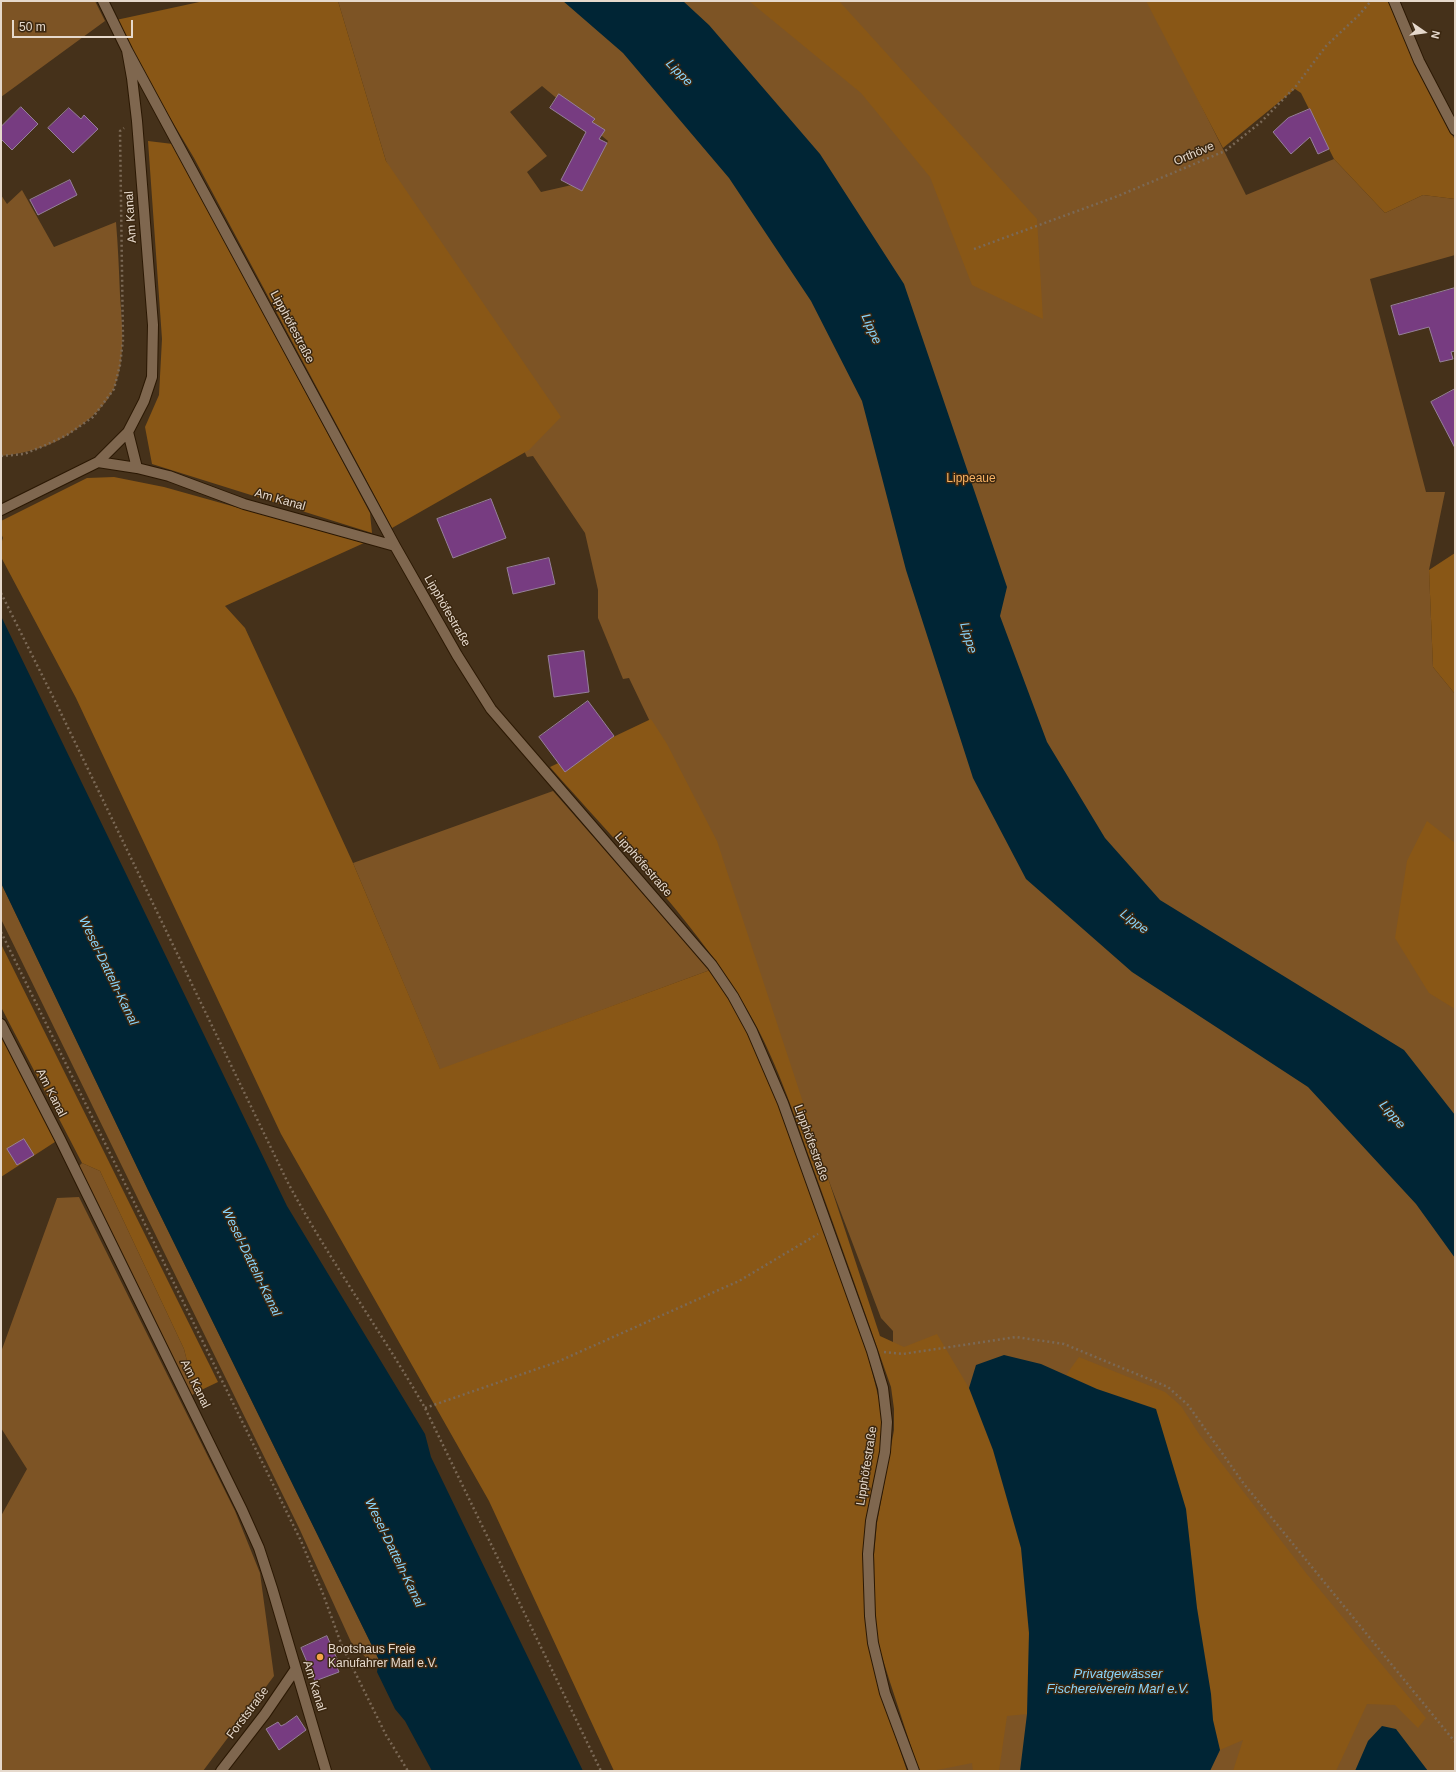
<!DOCTYPE html>
<meta charset="utf-8">
<style>
body{margin:0}
#map{position:relative;width:1456px;height:1772px;overflow:hidden;background:#45311a;font-family:Helvetica,sans-serif}
canvas{display:block}
.frame{position:absolute;inset:0;border:2px solid #e6d9cc;pointer-events:none}
.north{position:absolute;left:1404px;top:12px;width:40px;height:40px;-webkit-text-stroke:3px #3b2710;paint-order:stroke;rotate:103deg;font-size:11px;font-weight:700;line-height:16px;text-align:center;color:#e6d9cc}
.north::after{content:'';display:block;margin:auto;width:14px;height:18px;background:#e6d9cc;clip-path:polygon(50% 0,100% 100%,50% 72%,0 100%)}
.scale{position:absolute;left:12px;top:20px;width:121px;height:18px;box-sizing:border-box;border:2px solid #e6d9cc;border-top:0;padding-left:5px;font-size:12px;line-height:14px;white-space:nowrap;color:#e6d9cc;-webkit-text-stroke:3px #3b2710;paint-order:stroke}
</style>
<div id="map">
<canvas width="1456" height="1772"></canvas>
<div class="frame"></div>
<div class="north">N</div>
<div class="scale">50 m</div>
</div>
<script>
const ctx = document.querySelector('canvas').getContext('2d');
ctx.lineJoin = 'round';
function paint(path, color) {
  ctx.fillStyle = color;
  ctx.fill(path, 'evenodd');
}
function stroke(path, color, width, dash) {
  ctx.strokeStyle = color;
  ctx.lineWidth = width;
  ctx.lineCap = dash ? 'butt' : 'round';
  ctx.setLineDash(dash || []);
  ctx.stroke(path);
}
function drawText(font, color, halo, rows, align = 'center') {
  ctx.font = font + ' Helvetica,sans-serif';
  ctx.lineWidth = 3;
  ctx.setLineDash([]);
  ctx.textBaseline = 'middle';
  ctx.strokeStyle = halo;
  ctx.fillStyle = color;
  for (const [text, x, y, turn = 0] of rows) {
    ctx.save();
    ctx.translate(x, y);
    ctx.rotate((+turn || 0) * Math.PI / 180);
    ctx.textAlign = isNaN(turn) ? turn : align;
    if (halo) ctx.strokeText(text, 0, 0);
    ctx.fillText(text, 0, 0);
    ctx.restore();
  }
}
paint(new Path2D(`
 M1,1H95L105,21L1,97Z
 M338,1H1149L1246,195L1334,159L1385,213L1423,195L1455,199V255L1370,279L1426,492H1445L1429,570L1433,667L1455,694V1771H921L876,1615L874,1573L878,1535L896,1430L893,1373V1331L881,1318L732,926L713,853L629,678L623,679L598,618V590L585,533L533,456L527,457L386,161ZM542,86L608,141L585,182L541,192L527,172L547,156L510,112Z
 M22,190L54,247L116,222C118,246 119,270 120,295C122,325 126,359 114,388C107,405 89,420 75,430C53,446 28,453 1,456V195L7,204Z
 M553,791L710,970L440,1070L353,863Z
 M1,883L148,1190L379,1660L374,1666L351,1642L300,1530L1,919Z
 M82,1163L100,1171L184,1349L195,1393L191,1396L77,1168Z
 M79,1197L235,1511L260,1573L274,1676L203,1771H1V1516L27,1469L1,1428V1352L57,1198Z`), '#7d5425');
paint(new Path2D(`
 M204,1H338L386,161L561,417L529,450L392,528L194,158L129,49L116,20Z
 M749,1H839L1037,219L1043,319L972,285L930,177L861,93Z
 M1146,1H1388L1415,64L1438,110L1455,140V199L1423,195L1385,213L1334,159L1301,93L1295,89L1223,148Z
 M148,141L173,144L370,513L372,533L152,464L145,427L159,395L162,339Z
 M114,477L164,487L364,543L225,606L245,628L353,863L440,1069L710,970L727,995L750,1037L777,1100L827,1238L868,1356L883,1415L880,1451L868,1520L863,1566L865,1620L881,1693L907,1771H614L489,1501L281,1134L76,698L1,557V544L3,538L1,533V521L87,478Z
 M1455,553V694L1433,667L1429,570Z
 M651,719L667,744L717,841L880,1336L904,1347L937,1334L969,1388L993,1450L1021,1548L1029,1633L1027,1714L1007,1716L999,1771H973L972,1763L932,1771H919L889,1679L880,1650L875,1622L874,1555L877,1523L894,1430V1409L891,1387C866,1316 841,1244 815,1173C794,1115 775,1054 742,1001C691,917 615,841 550,767Z
 M1427,821L1455,843V1009L1429,993L1395,938L1407,861Z
 M1,944L218,1382L195,1393L184,1349L100,1171L82,1163L1,1007Z
 M1,1027L58,1140L1,1177Z
 M1079,1357L1165,1392L1181,1406L1199,1434L1306,1573L1426,1718L1418,1728L1395,1705L1367,1704L1336,1771H1233L1243,1740L1220,1750L1213,1720L1211,1694L1197,1608L1164,1440L1156,1409L1097,1389L1066,1375Z`), '#895716');
paint(new Path2D(`
 M563,1H683L709,25L820,154L904,284L1007,587L1000,616L1047,742L1105,838L1160,900L1404,1050L1455,1115V1258L1416,1204L1308,1087L1132,972L1026,879L973,778L906,570L862,401L811,301L729,178L623,53Z
 M1,616L287,1206L425,1434L431,1457L583,1771H432L405,1721L395,1709L377,1672L379,1660L148,1190L1,883Z
 M1004,1355L1041,1364L1097,1389L1156,1409L1186,1509L1197,1608L1211,1694L1213,1720L1220,1750L1210,1771H1020L1027,1714L1029,1633L1021,1548L993,1450L969,1388L976,1365Z
 M1382,1726L1396,1729L1428,1771H1355L1368,1741Z`), '#002535');
const building = new Path2D(`
 M559,94L595,119L592,122L605,130L599,139L607,143L582,191L561,180L586,132L550,108Z
 M21,107L38,124L12,150L1,139V127Z
 M69,108L81,119L84,115L98,129L73,153L48,128Z
 M1310,109L1329,149L1318,154L1310,137L1291,154L1273,132L1288,118Z
 M70,180L77,195L38,215L30,200Z
 M1455,288V351L1451,352L1453,359L1440,362L1429,327L1399,335L1391,306Z
 M1455,389V448L1431,402Z
 M491,499L506,538L453,558L437,519Z
 M549,558L555,584L513,594L507,568Z
 M584,651L589,692L554,697L548,656Z
 M588,701L614,736L565,772L539,737Z
 M24,1139L34,1155L17,1165L7,1149Z
 M327,1636L340,1666L337,1667L339,1672L315,1681L301,1648Z
 M297,1716L306,1730L279,1750L266,1729L278,1722L281,1726L285,1724Z`);
paint(building, '#773c81');
stroke(building, '#96809a', 1);
const street = new Path2D(`
 M1394,1L1419,61L1455,130
 M127,50L395,546L457,655L491,709L712,965L733,996L752,1031L783,1103L872,1351L883,1388L887,1422L885,1452L871,1521L868,1554L870,1616L873,1643L885,1693L914,1771
 M128,432L137,468
 M98,462L137,468L169,476L244,504L395,546
 M1,510L98,462L128,432L144,401L152,377L153,325L137,121L132,78L127,50L103,1
 M1,1024L60,1139L242,1510L259,1548L272,1588L326,1771
 M221,1771L265,1714L295,1670`);
stroke(street, '#2b1803', 12);
stroke(new Path2D(`
 M974,249L1118,196L1225,151L1261,122L1296,86L1326,46L1359,15L1371,1
 M1,456L24,454L46,445L67,435L93,417L114,389L120,365L123,340L120,131L124,128
 M1,593L58,707L287,1181C329,1260 381,1331 425,1408L601,1771
 M1,932L301,1541L323,1594L342,1646L386,1735L408,1771
 M884,1352L903,1354L1016,1337L1064,1344L1168,1387L1188,1405L1244,1484L1455,1742
 M425,1408L557,1362L739,1281L818,1234`), '#7b6956', 2.5, [2, 3]);
stroke(street, '#7f674f', 10);
for (const [x, y, r, color] of [
 [320,1657,4,"#f6a246"]
]) {
  const dot = new Path2D();
  dot.arc(x, y, r, 0, 2 * Math.PI);
  ctx.fillStyle = color;
  ctx.fill(dot);
  stroke(dot, '#3b2710', 1.5);
}
drawText('12px', '#e6d9cc', '#3b2710', [
 ["Orthöve",1194,154,-23],
 ["Am Kanal",131,217,-94],
 ["Lipphöfestraße",292,327,62],
 ["Am Kanal",280,500,16],
 ["Lipphöfestraße",447,611,60],
 ["Lipphöfestraße",643,865,49],
 ["Am Kanal",51,1093,63],
 ["Lipphöfestraße",811,1143,70],
 ["Am Kanal",195,1384,64],
 ["Lipphöfestraße",867,1466,-81],
 ["Am Kanal",314,1686,73],
 ["Forststraße",248,1713,-53]
]);
drawText('12px', '#f7b264', '#3b2710', [
 ["Lippeaue",971,479]
]);
drawText('12px', '#e6d9cc', '#3b2710', [
 ["Bootshaus Freie",328,1650],
 ["Kanufahrer Marl e.V.",328,1664]
], 'left');
drawText('italic 13px', '#87d4fb', '#3b2710', [
 ["Lippe",679,73,45],
 ["Lippe",871,329,66],
 ["Lippe",968,638,73],
 ["Lippe",1134,922,37],
 ["Wesel-Datteln-Kanal",108,971,64],
 ["Lippe",1392,1115,49],
 ["Wesel-Datteln-Kanal",251,1262,64],
 ["Wesel-Datteln-Kanal",394,1553,64],
 ["Privatgewässer",1118,1674],
 ["Fischereiverein Marl e.V.",1118,1689]
]);
</script>
